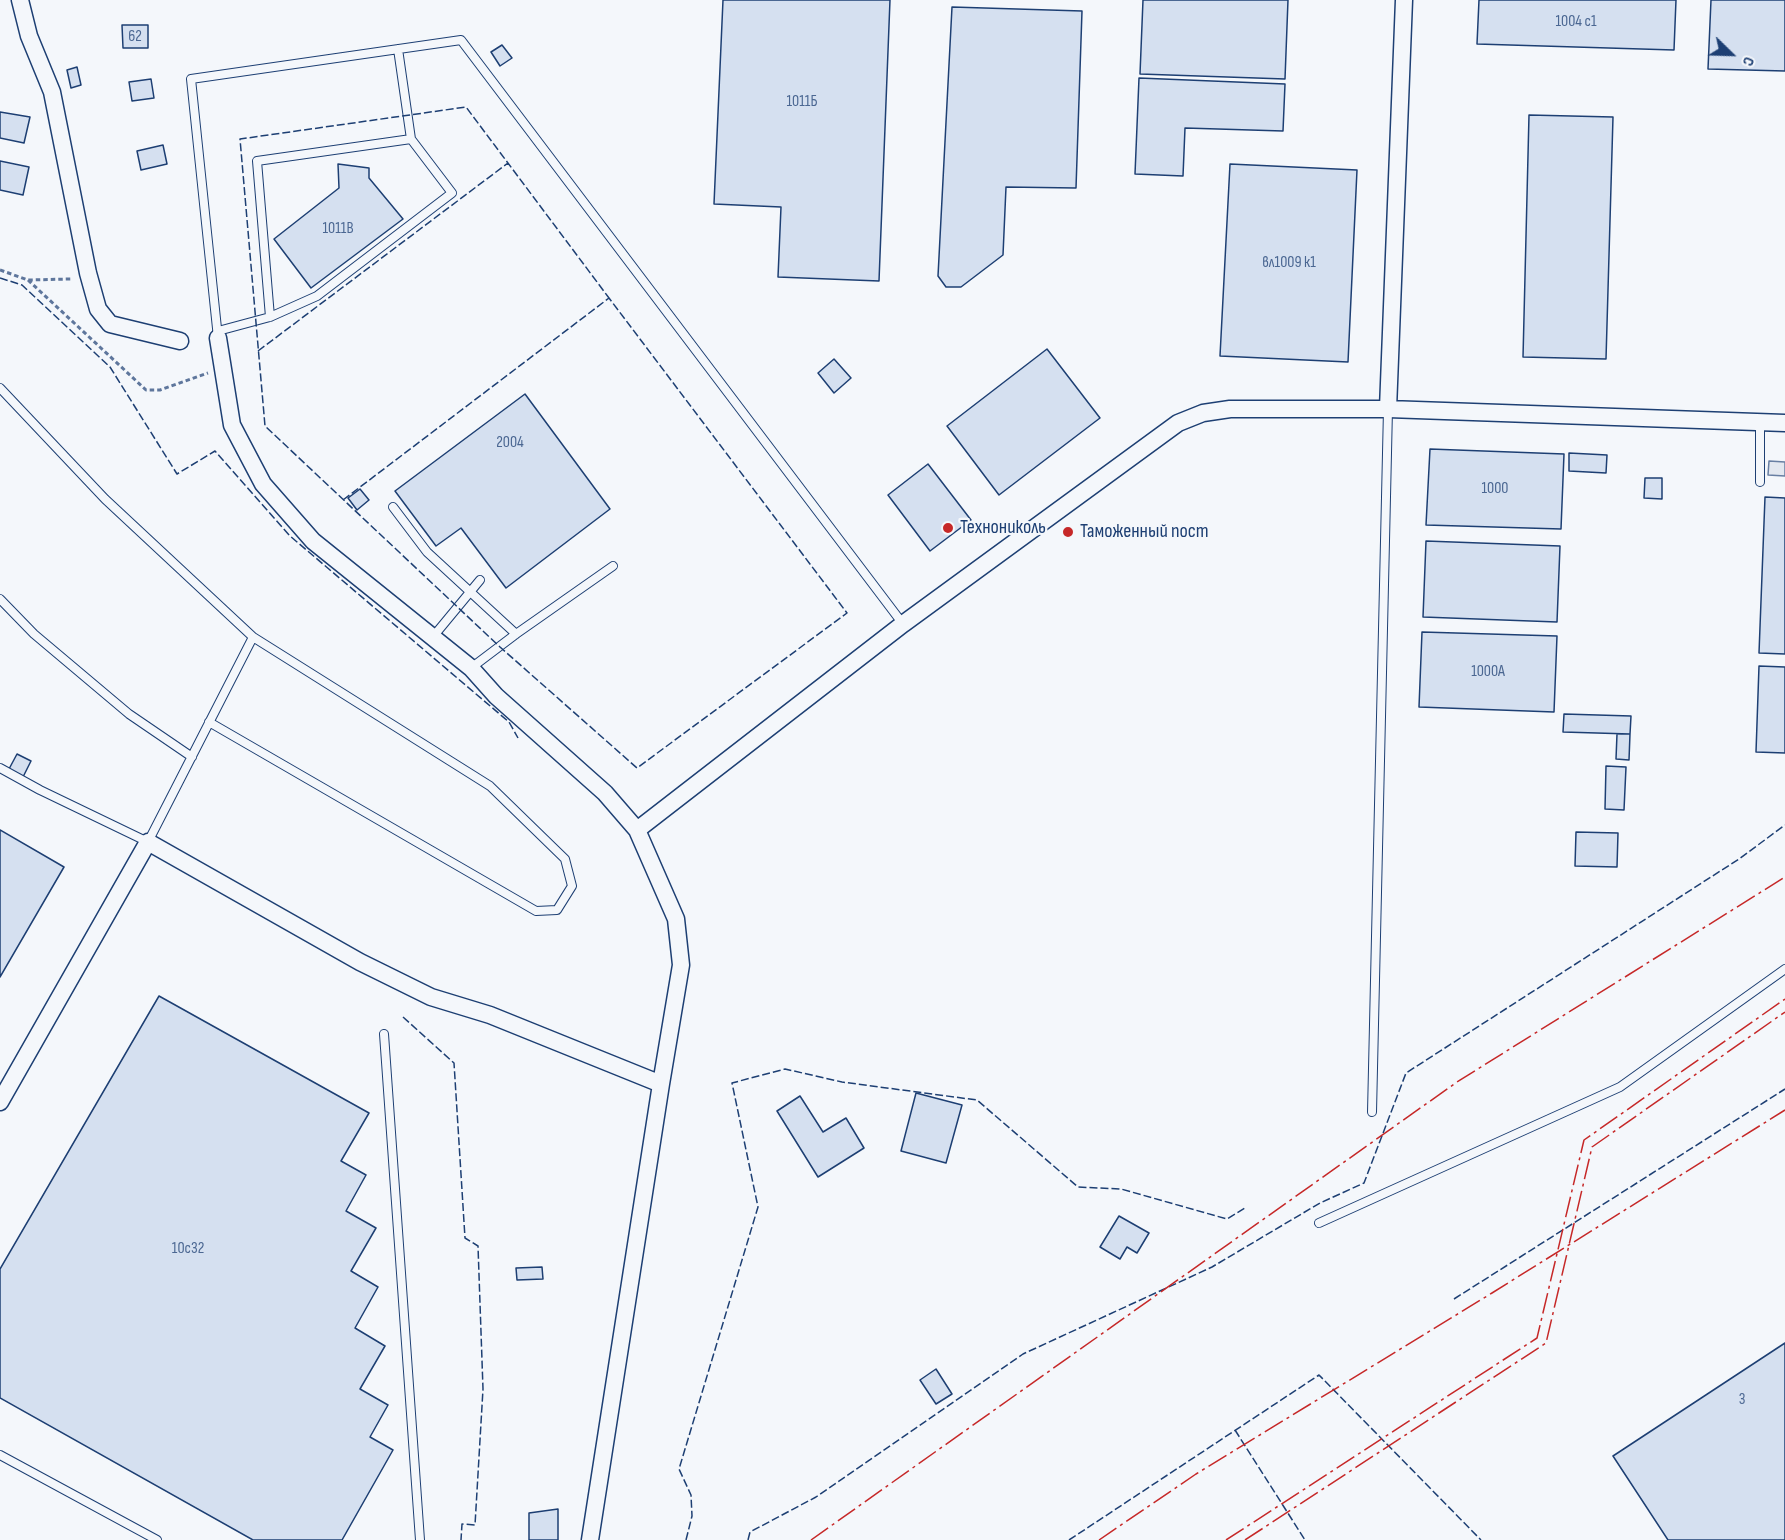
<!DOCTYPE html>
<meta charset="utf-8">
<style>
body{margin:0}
#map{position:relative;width:1785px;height:1540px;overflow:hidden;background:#f4f7fb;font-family:"Sofia Sans Condensed",sans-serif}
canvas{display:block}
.north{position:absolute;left:1701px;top:24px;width:60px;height:60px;-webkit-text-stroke:4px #f4f7fb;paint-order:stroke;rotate:113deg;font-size:16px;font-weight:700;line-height:24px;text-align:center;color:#1d3f73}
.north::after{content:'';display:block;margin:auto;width:21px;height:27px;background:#1d3f73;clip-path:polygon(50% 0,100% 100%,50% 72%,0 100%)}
</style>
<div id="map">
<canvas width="1785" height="1540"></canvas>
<div class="north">С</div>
</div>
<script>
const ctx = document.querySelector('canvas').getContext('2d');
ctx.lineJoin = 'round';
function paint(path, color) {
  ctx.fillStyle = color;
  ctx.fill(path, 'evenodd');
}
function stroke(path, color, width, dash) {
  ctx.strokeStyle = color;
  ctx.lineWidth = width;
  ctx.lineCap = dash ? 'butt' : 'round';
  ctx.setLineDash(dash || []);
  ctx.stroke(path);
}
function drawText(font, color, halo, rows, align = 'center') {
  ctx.font = font + ' "Sofia Sans Condensed",sans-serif';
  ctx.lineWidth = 4.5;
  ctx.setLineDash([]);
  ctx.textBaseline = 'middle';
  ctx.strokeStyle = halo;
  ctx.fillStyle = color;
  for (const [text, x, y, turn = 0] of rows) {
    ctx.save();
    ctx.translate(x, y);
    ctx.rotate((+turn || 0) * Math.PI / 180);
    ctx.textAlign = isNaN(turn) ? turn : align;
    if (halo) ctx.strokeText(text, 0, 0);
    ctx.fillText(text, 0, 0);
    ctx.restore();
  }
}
const parking = new Path2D(`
 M1769,461L1785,462V476L1768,475Z`);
paint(parking, '#e3e8f0');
stroke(parking, '#687fa3', 1.5);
const building = new Path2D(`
 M723,0H890L879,281L778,277L781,207L714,204Z
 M1143,0H1288L1285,79L1140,74Z
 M1479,0H1676L1674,50L1477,44Z
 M1711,0H1785V71L1708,69Z
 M952,7L1082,11L1076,188L1006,187L1003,255L961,287H946L938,276Z
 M122,25H148V48H123Z
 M502,45L512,58L500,66L491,52Z
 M77,67L81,85L71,88L67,70Z
 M1139,78L1285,84L1283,131L1185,128L1183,176L1135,174Z
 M151,79L154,98L132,101L129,82Z
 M0,112L30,117L24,143L0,138Z
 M1529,115L1613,117L1606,359L1523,357Z
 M163,145L167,164L141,170L137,151Z
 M0,161L29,167L23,195L0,190Z
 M338,164L369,168V178L403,219L311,288L274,239L339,188Z
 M1230,164L1357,170L1348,362L1220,356Z
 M1047,349L1100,418L999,495L947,426Z
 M834,359L851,378L834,393L818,373Z
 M525,394L610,509L506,588L461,528L436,546L395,491Z
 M1430,449L1564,454L1561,529L1426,525Z
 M1569,453L1607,455L1606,473L1569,471Z
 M928,464L971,520L930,551L888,495Z
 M1645,478H1662V499L1644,498Z
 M360,489L369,500L357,510L348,498Z
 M1765,497L1785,498V654L1759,653Z
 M1426,541L1560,546L1557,622L1423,617Z
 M1422,632L1557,636L1554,712L1419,707Z
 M1759,666L1785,667V753L1756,752Z
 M1564,714L1631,716L1630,734L1563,732Z
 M1617,734H1630L1629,760L1616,759Z
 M17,754L31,761L23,777L9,769Z
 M1606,766L1626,767L1624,810L1605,809Z
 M0,830L64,867L0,977Z
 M1576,832L1618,833L1617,867L1575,866Z
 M159,996L369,1113L341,1161L366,1175L346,1211L376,1228L351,1271L378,1287L355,1328L385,1346L360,1389L388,1405L370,1437L393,1450L342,1540H253L0,1398V1269Z
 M916,1093L962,1105L946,1163L901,1151Z
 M800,1096L823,1132L846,1118L864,1148L818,1177L777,1111Z
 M1119,1216L1149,1233L1137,1253L1127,1247L1120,1259L1100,1247Z
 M542,1267L543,1279L517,1280L516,1268Z
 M1785,1343V1540H1668L1613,1456Z
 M936,1369L952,1394L936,1404L920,1380Z
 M558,1509V1540H529V1513Z`);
paint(building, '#d5e0f0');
stroke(building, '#1d3f73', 1.5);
const lane = new Path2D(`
 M270,317L317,296L452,193L411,139
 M218,331L270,317L257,161L411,139L398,49
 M218,338L191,79L461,40L903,624
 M0,388L105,499L253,637L148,842L40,790L0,768
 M1760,422V482
 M393,507L427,552L516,634
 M0,599L34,634L129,714L192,757
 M432,638L480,580
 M471,668L516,634L613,566
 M209,722L536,911L557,910L572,886L565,859L490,786L253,637
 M384,1034L420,1540
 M1372,1112L1388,409
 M1319,1223L1620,1087L1785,969
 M0,1455L157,1540`);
const street = new Path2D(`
 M20,0L29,36L52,92L88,273L98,309L110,324L180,341
 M218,338L232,425L263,484L313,541L471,668L496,696L605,793L637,830L676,919L681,965L661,1084L590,1540
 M1388,409L1404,0
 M637,830L903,624L1178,423L1203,413L1230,409H1388L1785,423
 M0,1102L148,842L360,962L431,997L490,1015L661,1084`);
stroke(lane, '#1d3f73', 10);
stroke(street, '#1d3f73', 19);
stroke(new Path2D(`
 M0,270L28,280L71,279
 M28,280L146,390H160L208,373`), '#5e769c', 3, [4.5, 3]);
stroke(lane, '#f4f7fb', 8);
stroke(street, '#f4f7fb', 16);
stroke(new Path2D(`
 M0,278L22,285L110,367L177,474L215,451L290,536L509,722L518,738
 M258,351L508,163
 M343,500L609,298L847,613L637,768L500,647L265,426L240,139L466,107L609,298
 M403,1017L454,1063L465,1238L478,1246L483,1389L475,1525L462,1524L461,1540
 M1454,1299L1785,1089
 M1235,1430L1305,1540
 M686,1540L692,1516L691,1495L679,1469L758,1207L732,1083L785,1069L842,1082L977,1100L1078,1187L1121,1189L1227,1219L1245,1208
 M748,1540L750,1532L816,1497L1023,1354L1212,1267L1320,1203L1364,1183L1406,1073L1739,859L1785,825
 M1069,1540L1319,1375L1481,1540`), '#1d3f73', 1.5, [8, 3]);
stroke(new Path2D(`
 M811,1540L1457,1082L1785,877
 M1099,1540L1196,1474L1492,1293L1785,1110
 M1226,1540L1537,1338L1584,1140L1785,999
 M1245,1540L1546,1343L1592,1147L1785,1012`), '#c62828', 1.5, [21, 4.5, 3, 4.5]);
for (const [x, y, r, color] of [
 [948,528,6,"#c62828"],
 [1068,532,6,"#c62828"]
]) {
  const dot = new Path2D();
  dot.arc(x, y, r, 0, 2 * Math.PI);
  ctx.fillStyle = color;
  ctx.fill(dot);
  stroke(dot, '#f4f7fb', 2);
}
drawText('16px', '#4b6792', null, [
 ["1004 с1",1576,22],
 ["62",135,37],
 ["1011Б",802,102],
 ["1011В",338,229],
 ["вл1009 к1",1289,263],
 ["2004",510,443],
 ["1000",1495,489],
 ["1000А",1488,672],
 ["10с32",188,1249],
 ["3",1742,1400]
]);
drawText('20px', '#1d3f73', '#f4f7fb', [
 ["Технониколь",960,528],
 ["Таможенный пост",1080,532]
], 'left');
</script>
